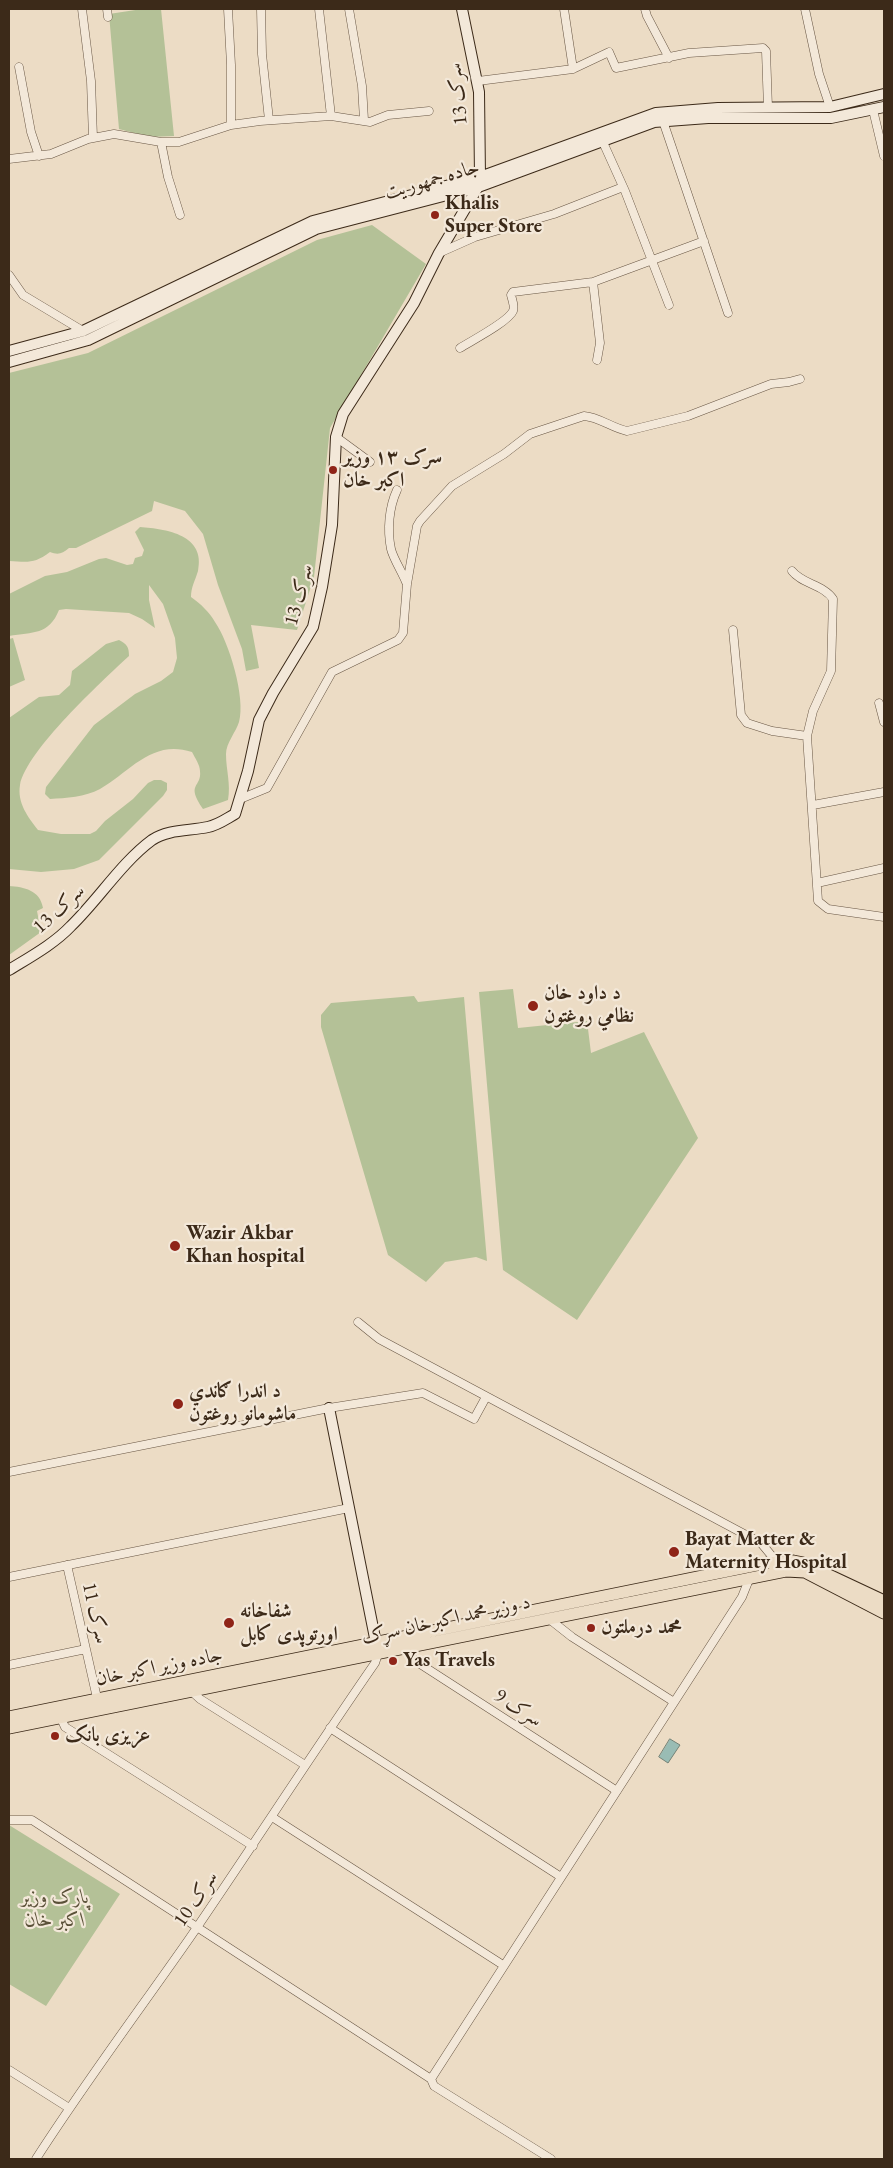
<!DOCTYPE html>
<meta charset="utf-8">
<style>
body{margin:0}
#map{position:relative;width:893px;height:2168px;overflow:hidden;background:#ecdcc5;font-family:"EB Garamond",serif}
canvas{display:block}
.frame{position:absolute;inset:0;border:10px solid #3c2a19;pointer-events:none}
</style>
<div id="map">
<canvas width="893" height="2168"></canvas>
<div class="frame"></div>
</div>
<script>
const ctx = document.querySelector('canvas').getContext('2d');
ctx.lineJoin = 'round';
function paint(path, color) {
  ctx.fillStyle = color;
  ctx.fill(path, 'evenodd');
}
function stroke(path, color, width, dash) {
  ctx.strokeStyle = color;
  ctx.lineWidth = width;
  ctx.lineCap = dash ? 'butt' : 'round';
  ctx.setLineDash(dash || []);
  ctx.stroke(path);
}
function drawText(font, color, halo, rows, align = 'center') {
  ctx.font = font + ' "EB Garamond",Amiri,serif';
  ctx.lineWidth = 4.5;
  ctx.setLineDash([]);
  ctx.textBaseline = 'middle';
  ctx.strokeStyle = halo;
  ctx.fillStyle = color;
  for (const [text, x, y, turn = 0] of rows) {
    ctx.save();
    ctx.translate(x, y);
    ctx.rotate((+turn || 0) * Math.PI / 180);
    ctx.textAlign = isNaN(turn) ? turn : align;
    if (halo) ctx.strokeText(text, 0, 0);
    ctx.fillText(text, 0, 0);
    ctx.restore();
  }
}
paint(new Path2D(`
 M142,9H161L174,136L149,137L119,129L109,14Z
 M372,225L426,264L330,428L314,577L297,630L251,625L259,668L246,671L242,649L218,585L203,534L185,511L154,501L152,511L76,548H69C62,554 58,555 50,552C34,564 28,562 9,561V373L88,353L317,240Z
 M140,527C167,529 206,535 198,571C195,581 191,587 191,597C201,604 209,612 215,622C229,642 246,698 239,722C236,732 226,743 226,754C226,770 231,784 228,800L203,809C185,783 202,788 200,771C200,765 195,758 192,752C152,739 131,771 100,789C85,797 66,798 50,799L45,794L46,787L94,725L135,694L161,681L173,672L177,658L175,638L163,604L149,585V600L155,628L142,619L129,613L66,609L59,610C49,635 33,632 9,636V594L45,576L67,572L99,559L106,558L127,565L133,564L135,558L142,556L144,550L135,532Z
 M13,638L25,680L9,687V639Z
 M119,640C127,644 129,647 129,656C101,682 27,750 20,785C17,803 28,817 38,830L61,834H90L96,831L105,821L133,799L148,783L154,780H161L167,783V790L163,796L99,860L74,869L41,872L9,869V718L39,697L59,695L70,685L72,671L106,644Z
 M9,886C24,887 40,890 43,908L37,911L41,932L9,955Z
 M513,989L518,1028L587,1021L591,1053L644,1032L698,1138L577,1320L503,1270L479,992Z
 M414,996L418,1002L464,997L487,1261L476,1257L445,1262L426,1282L388,1255L321,1027V1015L331,1003Z
 M9,1825L120,1894L46,2006L9,1984Z`), '#b4c197');
const water = new Path2D(`
 M670,1739L680,1745L668,1763L659,1757Z`);
paint(water, '#99bcb4');
stroke(water, '#748276', 1);
const street = new Path2D(`
 M82,9L91,81L93,138
 M107,9L108,17
 M228,9L231,65V125
 M261,9L262,54L269,120
 M319,9L331,116
 M349,9L362,86L364,120
 M564,9L573,69
 M645,9L647,16L669,58
 M805,9L819,74L830,107
 M19,67L31,132L39,156
 M478,81L573,69L609,52L616,68L689,53L763,48L766,51L768,108
 M873,110L884,156
 M663,121L728,313
 M602,140L625,191L669,305
 M161,142L168,177L180,215
 M9,159L51,154L88,139L114,134L161,142H179L231,125L260,121L331,116L370,122L388,115L429,111
 M439,253L475,237L554,214L623,187
 M9,275L23,295L83,331
 M593,282L600,343L597,360
 M460,348C471,341 508,322 513,311C515,307 512,299 511,295L513,292L593,282L704,241
 M336,437L370,462
 M397,490C389,507 387,530 391,549C393,558 402,572 406,582
 M792,571C802,584 824,585 833,599L831,671L813,711L807,736L818,901L828,909L884,917
 M733,630L741,715L747,723L772,731L807,736
 M879,703L884,722
 M240,799L267,788L332,672L398,640L403,633L407,584L417,526L420,521L452,486L504,454L530,434L584,416C599,417 612,428 627,431L688,416L771,384L789,382L800,379
 M813,805L884,792
 M817,883L884,868
 M358,1322L379,1339L761,1543L771,1555L773,1567
 M9,1472L329,1408L423,1393L474,1419L486,1397
 M67,1565L97,1698
 M9,1577L349,1508
 M548,1618L572,1637L674,1702
 M405,1645L411,1657L417,1662L617,1791
 M9,1665L86,1649
 M189,1689L200,1699L305,1765
 M59,1714L65,1727L253,1846
 M330,1728L561,1877
 M272,1817L503,1965
 M9,1820H32L431,2079L434,2086L551,2159
 M9,2070L69,2108
 M431,2079L742,1597L750,1577
 M36,2159C84,2084 138,2012 189,1939C252,1847 312,1754 375,1663L378,1654`);
const secondary = new Path2D(`
 M462,9L479,92L480,177
 M9,351L83,331L313,221L480,177L656,113L718,108L830,107L884,94
 M9,362L88,340L316,229L478,187L654,122L708,118H831L884,107
 M9,970C30,957 54,944 71,926C98,900 122,862 152,840C168,829 190,831 208,827C218,825 226,819 235,814L248,771L259,720L273,693L313,627L322,587L332,525L336,437L343,414L414,303L439,253L478,187
 M329,1408L377,1648`);
const primary = new Path2D(`
 M9,1717L767,1563L793,1561L803,1563L884,1601
 M9,1728L786,1571L805,1572L884,1613`);
stroke(street, '#685644', 9);
stroke(secondary, '#3c2a19', 12);
stroke(primary, '#3c2a19', 13);
stroke(street, '#f3e8d9', 8);
stroke(secondary, '#f3e8d9', 10);
stroke(primary, '#ecdcc5', 11);
for (const [x, y, r, color] of [
 [435,215,5,"#8f2418"],
 [333,470,5,"#8f2418"],
 [533,1006,6,"#8f2418"],
 [175,1246,6,"#8f2418"],
 [178,1404,6,"#8f2418"],
 [674,1552,6,"#8f2418"],
 [229,1623,6,"#8f2418"],
 [591,1628,5,"#8f2418"],
 [393,1661,5,"#8f2418"],
 [55,1736,5,"#8f2418"]
]) {
  const dot = new Path2D();
  dot.arc(x, y, r, 0, 2 * Math.PI);
  ctx.fillStyle = color;
  ctx.fill(dot);
  stroke(dot, '#f3e8d9', 2);
}
drawText('20px', '#3c2a19', '#f3e8d9', [
 ["سرک 13",458,94,-96],
 ["جاده جمهوریت",432,180,-16],
 ["سرک 13",299,595,-75],
 ["سرک 13",59,909,-43],
 ["سرک 11",95,1613,77],
 ["د وزیر محمد اکبرخان سړک",446,1620,-12],
 ["جاده وزیر اکبر خان",159,1667,-11],
 ["سرک 9",518,1708,33],
 ["سرک 10",196,1899,-56]
]);
drawText('bold 20px', '#3c2a19', '#f3e8d9', [
 ["Khalis",445,204],
 ["Super Store",445,227],
 ["سرک ۱۳ وزیر",343,458],
 ["اکبر خان",343,481],
 ["د داود خان",544,994],
 ["نظامي روغتون",544,1017],
 ["Wazir Akbar",186,1234],
 ["Khan hospital",186,1257],
 ["د اندرا ګاندي",189,1392],
 ["ماشومانو روغتون",189,1415],
 ["Bayat Matter &",685,1540],
 ["Maternity Hospital",685,1563],
 ["شفاخانه",240,1612],
 ["اورتوپدی کابل",240,1635],
 ["محمد درملتون",601,1628],
 ["Yas Travels",403,1661],
 ["عزیزی بانک",65,1736]
], 'left');
drawText('italic 20px', '#5a5038', '#f3e8d9', [
 ["پارک وزیر",55,1898],
 ["اکبر خان",55,1921]
]);
</script>
